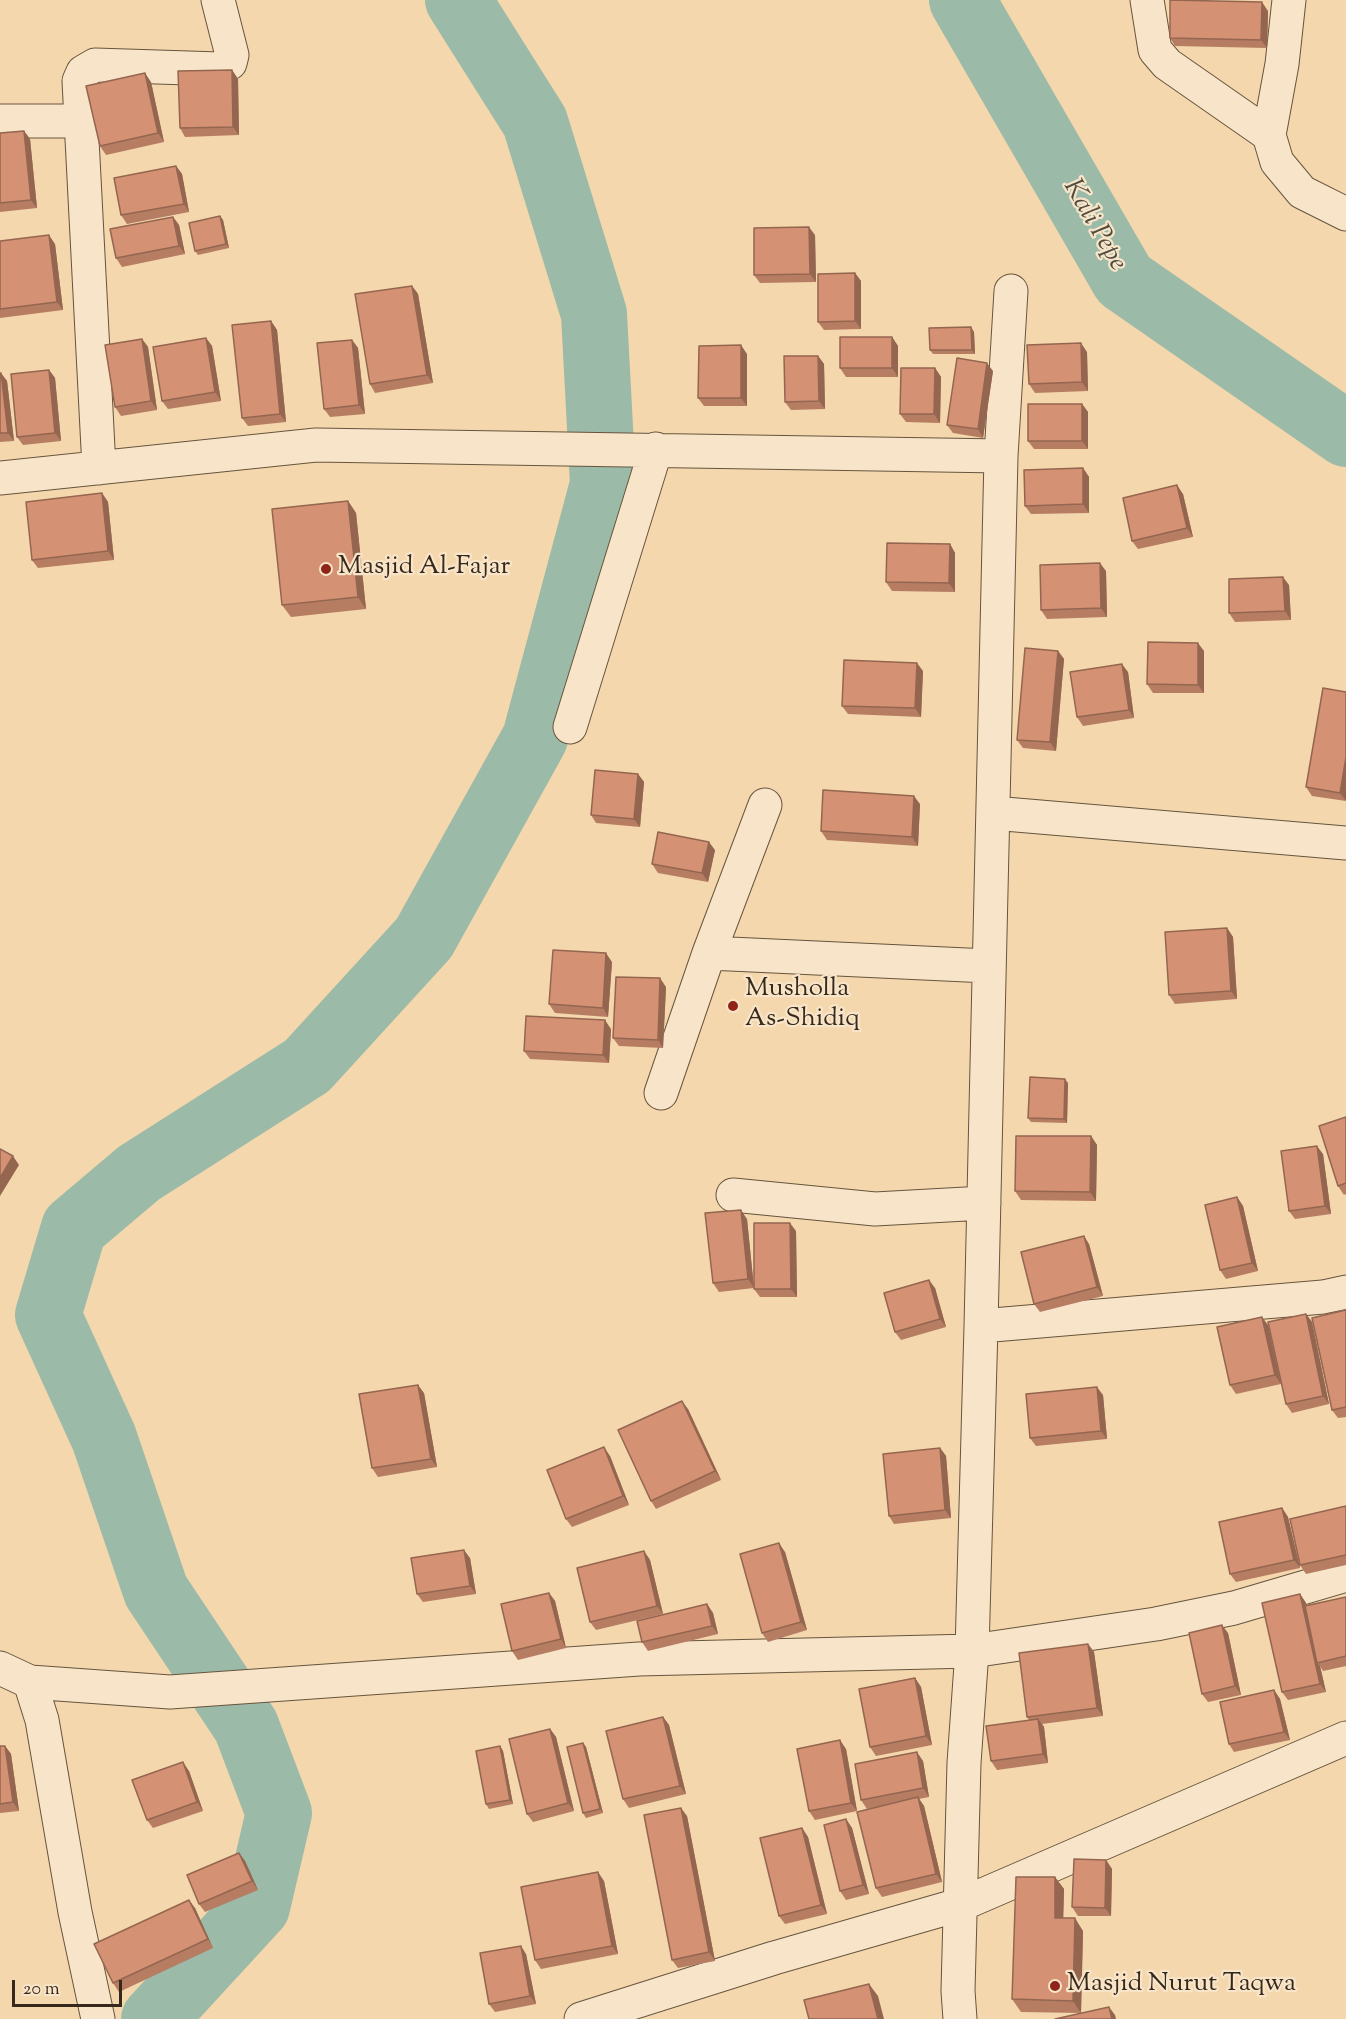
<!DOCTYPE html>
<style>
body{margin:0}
#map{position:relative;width:1346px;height:2019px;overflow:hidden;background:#f4d7ac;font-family:"Sorts Mill Goudy",serif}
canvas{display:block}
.scale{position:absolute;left:12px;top:1980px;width:110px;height:27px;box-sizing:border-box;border:3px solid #36281a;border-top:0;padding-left:8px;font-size:18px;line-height:21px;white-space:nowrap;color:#36281a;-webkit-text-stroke:4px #f8e5c9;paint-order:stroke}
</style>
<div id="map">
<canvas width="1346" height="2019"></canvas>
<div class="scale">20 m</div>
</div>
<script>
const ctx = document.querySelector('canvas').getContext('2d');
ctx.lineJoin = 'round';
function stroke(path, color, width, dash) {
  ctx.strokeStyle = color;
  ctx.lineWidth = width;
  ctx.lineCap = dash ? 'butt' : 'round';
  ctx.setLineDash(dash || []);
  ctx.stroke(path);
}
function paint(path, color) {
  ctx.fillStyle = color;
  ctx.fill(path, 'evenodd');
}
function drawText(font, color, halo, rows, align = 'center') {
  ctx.font = font + ' "Sorts Mill Goudy",serif';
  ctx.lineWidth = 4.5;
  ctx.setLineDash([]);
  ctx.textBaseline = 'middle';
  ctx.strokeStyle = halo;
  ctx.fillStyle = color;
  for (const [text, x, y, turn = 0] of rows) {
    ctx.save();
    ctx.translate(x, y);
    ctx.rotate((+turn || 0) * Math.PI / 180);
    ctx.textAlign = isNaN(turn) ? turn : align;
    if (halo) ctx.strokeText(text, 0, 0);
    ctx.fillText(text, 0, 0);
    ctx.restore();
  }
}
stroke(new Path2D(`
 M962,0L1124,280L1346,434
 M154,2019L257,1907L279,1813L246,1726L156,1591L104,1438L48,1315L74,1228L139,1173L307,1066L424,938L535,738L603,484L594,314L535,122L458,0`), '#9cbaa8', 66);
const minor = new Path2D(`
 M1147,0L1155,50L1167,64L1269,135
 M1289,0L1282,64L1269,135L1277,162L1302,192L1346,214
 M0,121H81
 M99,468L79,81L83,72L95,65L220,69L230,63L232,55L218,0
 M0,478L316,445L1001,456
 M570,727L656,449
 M993,813L1346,843
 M709,953L765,805
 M661,1093L709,953L988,966
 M733,1195L875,1209L984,1203
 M981,1326L1323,1297L1346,1292
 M0,1668L30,1682L170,1692L639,1659L972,1651L1156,1624L1234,1608L1346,1575
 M30,1682L42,1720L75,1912L98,2019
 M581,2019L774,1958L962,1904L1346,1738
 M960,2019L958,1991L964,1763L972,1651L981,1326L1001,456L1011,291`);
stroke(minor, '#66543e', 35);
stroke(minor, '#f8e5c9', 33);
paint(new Path2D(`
 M1268,11L1267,48L1175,46L1170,38Z
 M232,70L238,79L239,135L185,137L180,128Z
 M151,82L164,142L106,155L100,146Z
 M24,131L30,139L37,208L0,212V133Z
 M176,166L182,174L189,212L127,224L121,215Z
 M220,216L223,220L229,248L198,255L195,251Z
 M173,217L179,225L185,254L122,267L116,258Z
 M815,235L816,282L760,283L754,275Z
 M0,241L55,244L63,310L0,318Z
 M855,273L861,281V329L824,330L818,322Z
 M412,286L418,294L433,383L375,393L370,384Z
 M271,321L277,330L286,422L248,426L242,418Z
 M971,327L974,332L975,354H933L930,350Z
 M892,337L898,346V377H846L840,368Z
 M206,338L212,346L221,401L168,409L162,401Z
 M142,339L148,347L157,410L121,416L115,407Z
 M352,340L358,348L365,414L330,417L324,409Z
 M1087,352L1088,391L1035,393L1029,384Z
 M747,354V406H704L698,398Z
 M818,356L824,364L825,409L791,410L785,402Z
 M935,368L941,377L940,423L906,422L900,414Z
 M49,370L55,378L61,441L23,445L17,437Z
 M993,371L983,438L953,433L947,425Z
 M0,373L7,381L14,441L0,442Z
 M1082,404L1088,412V449H1034L1028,441Z
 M1083,468L1089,477V513L1031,514L1025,506Z
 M102,493L108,502L114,560L38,568L32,560Z
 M1183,494L1193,537L1138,549L1132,541Z
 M348,501L356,513L366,609L291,617L282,605Z
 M950,544L955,553V592L892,591L886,582Z
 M1106,571L1107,617L1047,619L1041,610Z
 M1289,585L1291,620L1235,622L1229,613Z
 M1058,651L1064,659L1056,751L1023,748L1017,740Z
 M1204,651V693H1153L1147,684Z
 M923,671L921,717L848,714L842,706Z
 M1128,672L1134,718L1083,726L1077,717Z
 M1346,692V801L1312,796L1306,787Z
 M638,774L644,782L640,827L596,823L591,815Z
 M920,804L918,846L827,840L821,831Z
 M715,850L708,882L658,873L652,864Z
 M1227,928L1233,937L1237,999L1175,1004L1169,995Z
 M612,962L608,1017L555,1013L549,1004Z
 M666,987L663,1048L619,1046L613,1038Z
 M611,1029L609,1063L530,1059L524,1051Z
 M1068,1083L1067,1123L1031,1122L1028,1118Z
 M1346,1117V1194L1344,1195L1338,1186Z
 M1091,1136L1097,1145L1096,1201L1021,1200L1015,1191Z
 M1323,1154L1331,1214L1295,1219L1289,1211Z
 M1237,1197L1243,1206L1258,1271L1226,1279L1220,1270Z
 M747,1219L754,1288L719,1292L713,1283Z
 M796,1231L797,1297H760L754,1289Z
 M1089,1244L1103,1296L1040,1312L1034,1304Z
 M935,1288L946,1327L901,1340L895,1332Z
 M1346,1310V1417L1338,1418L1332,1410Z
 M1306,1314L1312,1322L1329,1404L1292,1413L1286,1404Z
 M1268,1325L1281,1384L1236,1394L1230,1385Z
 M424,1393L437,1467L378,1477L372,1468Z
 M1103,1395L1107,1439L1036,1446L1030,1438Z
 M688,1409L721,1480L656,1509L651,1501Z
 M940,1448L946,1456L951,1518L894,1524L889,1516Z
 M610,1456L629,1505L572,1527L566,1519Z
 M1346,1506V1565L1306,1574L1300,1565Z
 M1282,1508L1288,1517L1300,1568L1236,1582L1230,1574Z
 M644,1551L650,1560L663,1614L596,1630L590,1622Z
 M785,1552L807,1630L768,1642L762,1633Z
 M470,1558L476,1594L423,1602L417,1594Z
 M549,1593L555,1601L566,1648L518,1660L512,1651Z
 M1300,1594L1306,1603L1307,1605L1346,1597V1666L1323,1671L1320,1666L1326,1692L1288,1700L1282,1692Z
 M707,1604L713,1613L718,1634L648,1651L642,1642Z
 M1228,1633L1241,1695L1208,1702L1202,1694Z
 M1088,1644L1094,1652L1103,1716L1042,1724L1044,1727L1048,1763L997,1770L991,1761L1029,1720L1027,1717Z
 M915,1678L921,1687L932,1745L876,1756L870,1747Z
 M1274,1690L1280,1699L1290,1740L1234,1752L1229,1744Z
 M663,1717L669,1725L686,1794L629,1808L623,1799Z
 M550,1729L556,1737L574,1811L533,1822L527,1814Z
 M583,1743L586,1747L603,1813L586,1818L583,1813Z
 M0,1746H5L11,1754L19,1811L0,1813Z
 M500,1746L503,1751L513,1804L489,1809L486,1804Z
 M846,1749L857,1811L815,1820L809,1811Z
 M923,1761L929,1797L919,1799L924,1806L942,1882L882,1897L876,1888L887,1805L867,1809L861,1800Z
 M189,1771L203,1811L153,1828L147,1820Z
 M687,1816L715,1961L678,1968L672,1960Z
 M846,1819L852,1828L869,1894L846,1900L840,1891Z
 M802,1828L808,1837L827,1914L785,1924L779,1916Z
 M239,1853L245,1861L258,1890L205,1912L199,1904Z
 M1106,1860L1112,1869L1111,1916H1078L1072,1907Z
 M1055,1877L1064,1889L1063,1918L1083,1931L1081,2013L1021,2012L1012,1999Z
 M604,1881L618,1954L541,1969L535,1960Z
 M195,1908L213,1948L119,1992L113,1983Z
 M526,1954L536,2004L495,2012L489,2004Z`), '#b67d63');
paint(new Path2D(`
 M1262,2L1268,11L1267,48L1261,40Z
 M232,70L238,79L239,135L233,127Z
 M145,73L151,82L164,142L158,133Z
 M24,131L30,139L37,208L31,200Z
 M176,166L182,174L189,212L184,204Z
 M220,216L223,220L229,248L226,244Z
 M173,217L179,225L185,254L179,246Z
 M809,227L815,235L816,282L810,274Z
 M49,235L55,244L63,310L57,302Z
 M855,273L861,281V329L855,321Z
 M412,286L418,294L433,383L427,375Z
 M271,321L277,330L286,422L280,414Z
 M971,327L974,332L975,354L972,350Z
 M892,337L898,346V377L892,368Z
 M206,338L212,346L221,401L215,392Z
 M142,339L148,347L157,410L151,401Z
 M352,340L358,348L365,414L359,405Z
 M1081,343L1087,352L1088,391L1082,382Z
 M741,345L747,354V406L741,398Z
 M818,356L824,364L825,409L819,401Z
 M987,363L993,371L983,438L978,429Z
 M935,368L941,377L940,423L934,414Z
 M49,370L55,378L61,441L55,433Z
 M1,373L7,381L14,441L8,433Z
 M1082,404L1088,412V449L1082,441Z
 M1083,468L1089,477V513L1083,504Z
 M1177,485L1183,494L1193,537L1187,528Z
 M102,493L108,502L114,560L108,551Z
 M348,501L356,513L366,609L358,597Z
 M950,544L955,553V592L949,583Z
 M1100,563L1106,571L1107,617L1101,608Z
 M1283,577L1289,585L1291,620L1285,611Z
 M1198,643L1204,651V693L1198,685Z
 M1058,651L1064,659L1056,751L1050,742Z
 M917,663L923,671L921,717L915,708Z
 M1122,664L1128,672L1134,718L1129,710Z
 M1346,757V801L1340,793Z
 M638,774L644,782L640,827L634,819Z
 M914,796L920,804L918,846L912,837Z
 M709,842L715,850L708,882L702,873Z
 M1227,928L1233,937L1237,999L1231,991Z
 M606,953L612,962L608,1017L603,1008Z
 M660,978L666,987L663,1048L658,1040Z
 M605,1020L611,1029L609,1063L603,1055Z
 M1065,1079L1068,1083L1067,1123L1064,1119Z
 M1091,1136L1097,1145L1096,1201L1090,1192Z
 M1317,1146L1323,1154L1331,1214L1325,1206Z
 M13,1156L19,1165L0,1196V1178Z
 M1237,1197L1243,1206L1258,1271L1252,1263Z
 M741,1210L747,1219L754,1288L748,1279Z
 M790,1223L796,1231L797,1297L791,1289Z
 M1084,1236L1089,1244L1103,1296L1097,1287Z
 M929,1280L935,1288L946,1327L940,1319Z
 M1306,1314L1312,1322L1329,1404L1323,1396Z
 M1262,1317L1268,1325L1281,1384L1275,1375Z
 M418,1385L424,1393L437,1467L431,1459Z
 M1097,1387L1103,1395L1107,1439L1101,1431Z
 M682,1401L688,1409L721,1480L715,1471Z
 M604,1447L610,1456L629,1505L623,1496Z
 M940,1448L946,1456L951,1518L945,1510Z
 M1282,1508L1288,1517L1300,1568L1294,1560Z
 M779,1543L785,1552L807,1630L801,1622Z
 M464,1550L470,1558L476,1594L470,1586Z
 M644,1551L650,1560L663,1614L657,1606Z
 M549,1593L555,1601L566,1648L561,1639Z
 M1300,1594L1306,1603L1319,1662L1317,1663L1320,1666L1326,1692L1320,1684Z
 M707,1604L713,1613L718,1634L712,1626Z
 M1222,1625L1228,1633L1241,1695L1235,1686Z
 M1088,1644L1094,1652L1103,1716L1097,1708Z
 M915,1678L921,1687L932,1745L926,1736Z
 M1274,1690L1280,1699L1290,1740L1284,1732Z
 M663,1717L669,1725L686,1794L680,1786Z
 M1038,1719L1044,1727L1048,1763L1043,1754Z
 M550,1729L556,1737L574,1811L568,1803Z
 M840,1740L846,1749L857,1811L851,1803Z
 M583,1743L586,1747L603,1813L600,1809Z
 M5,1746L11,1754L19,1811L13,1802Z
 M500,1746L503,1751L513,1804L510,1800Z
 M917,1752L923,1761L929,1797L923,1788Z
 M183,1762L189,1771L203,1811L197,1802Z
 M918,1797L924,1806L942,1882L936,1874Z
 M681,1808L687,1816L715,1961L709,1952Z
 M846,1819L852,1828L869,1894L863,1885Z
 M802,1828L808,1837L827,1914L821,1905Z
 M239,1853L245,1861L258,1890L252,1881Z
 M1106,1860L1112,1869L1111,1916L1105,1908Z
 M598,1872L604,1881L618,1954L612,1946Z
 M1055,1877L1064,1889L1063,1930L1055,1918Z
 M189,1900L195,1908L213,1948L208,1939Z
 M1075,1918L1083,1931L1081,2013L1073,2001Z
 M521,1946L526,1954L536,2004L530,1996Z
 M869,1984L878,1996L884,2019H878Z
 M1109,2007L1115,2015L1116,2019H1112Z`), '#946650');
const building = new Path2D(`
 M1170,0L1262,2L1261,40L1170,38Z
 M232,70L233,127L180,128L178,71Z
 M145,73L158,133L100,146L86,86Z
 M24,131L31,200L0,203V133Z
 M176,166L184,204L121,215L114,178Z
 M220,216L226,244L195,251L189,223Z
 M173,217L179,246L116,258L110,229Z
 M809,227L810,274L754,275V228Z
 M49,235L57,302L0,309V241Z
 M855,273V321L818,322V274Z
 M412,286L427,375L370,384L355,294Z
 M271,321L280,414L242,418L232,325Z
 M971,327L972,350H930L929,328Z
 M840,337H892V368H840Z
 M206,338L215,392L162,401L153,347Z
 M142,339L151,401L115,407L105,345Z
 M352,340L359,405L324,409L317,343Z
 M1081,343L1082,382L1029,384L1027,345Z
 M741,345V398H698L699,346Z
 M784,356H818L819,401L785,402Z
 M957,358L987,363L978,429L947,425Z
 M901,368H935L934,414H900Z
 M49,370L55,433L17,437L11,374Z
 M0,373H1L8,433H0Z
 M1028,404H1082V441H1028Z
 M1083,468V504L1025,506L1024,470Z
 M1177,485L1187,528L1132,541L1123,498Z
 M102,493L108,551L32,560L26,502Z
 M348,501L358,597L282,605L272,509Z
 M887,543L950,544L949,583L886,582Z
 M1100,563L1101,608L1041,610L1040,565Z
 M1283,577L1285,611L1229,613V579Z
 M1148,642L1198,643V685L1147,684Z
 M1025,648L1058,651L1050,742L1017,740Z
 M844,660L917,663L915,708L842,706Z
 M1122,664L1129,710L1077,717L1070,672Z
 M1323,688L1346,692V757L1340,793L1306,787Z
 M595,770L638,774L634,819L591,815Z
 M823,790L914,796L912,837L821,831Z
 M658,832L709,842L702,873L652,864Z
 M1227,928L1231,991L1169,995L1165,932Z
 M553,950L606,953L603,1008L549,1004Z
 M616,977L660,978L658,1040L613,1038Z
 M526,1016L605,1020L603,1055L524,1051Z
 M1030,1077L1065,1079L1064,1119L1028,1118Z
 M1346,1117V1183L1338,1186L1319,1126Z
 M1016,1136H1091L1090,1192L1015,1191Z
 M1317,1146L1325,1206L1289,1211L1281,1151Z
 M0,1149L13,1156L0,1178Z
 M1237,1197L1252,1263L1220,1270L1205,1205Z
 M741,1210L748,1279L713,1283L705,1213Z
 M754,1223H790L791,1289H754Z
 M1084,1236L1097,1287L1034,1304L1021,1252Z
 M929,1280L940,1319L895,1332L884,1293Z
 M1346,1310V1407L1332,1410L1312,1318Z
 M1306,1314L1323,1396L1286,1404L1268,1322Z
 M1262,1317L1275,1375L1230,1385L1217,1327Z
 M418,1385L431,1459L372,1468L359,1394Z
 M1097,1387L1101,1431L1030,1438L1026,1394Z
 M682,1401L715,1471L651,1501L618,1430Z
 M604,1447L623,1496L566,1519L547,1470Z
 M940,1448L945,1510L889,1516L883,1454Z
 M1346,1506V1555L1300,1565L1290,1519Z
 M1282,1508L1294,1560L1230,1574L1219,1522Z
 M779,1543L801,1622L762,1633L740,1554Z
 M464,1550L470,1586L417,1594L411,1558Z
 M644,1551L657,1606L590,1622L577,1568Z
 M549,1593L561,1639L512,1651L501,1604Z
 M1300,1594L1320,1684L1282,1692L1262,1603Z
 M1346,1597V1656L1317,1663L1305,1606Z
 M707,1604L712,1626L642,1642L637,1621Z
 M1222,1625L1235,1686L1202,1694L1189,1633Z
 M1088,1644L1097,1708L1027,1717L1019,1653Z
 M915,1678L926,1736L870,1747L859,1689Z
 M1274,1690L1284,1732L1229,1744L1220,1702Z
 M663,1717L680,1786L623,1799L606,1731Z
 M1038,1719L1043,1754L991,1761L986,1726Z
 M550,1729L568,1803L527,1814L509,1739Z
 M840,1740L851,1803L809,1811L797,1749Z
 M583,1743L600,1809L583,1813L567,1747Z
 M0,1746H5L13,1802L0,1804Z
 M500,1746L510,1800L486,1804L476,1751Z
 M917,1752L923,1788L861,1800L855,1764Z
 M183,1762L197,1802L147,1820L132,1780Z
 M918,1797L936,1874L876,1888L857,1812Z
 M681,1808L709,1952L672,1960L644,1815Z
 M846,1819L863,1885L840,1891L824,1825Z
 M802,1828L821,1905L779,1916L760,1838Z
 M239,1853L252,1881L199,1904L187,1875Z
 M1074,1859L1106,1860L1105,1908L1072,1907Z
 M598,1872L612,1946L535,1960L521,1887Z
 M1016,1877H1055V1918H1075L1073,2001L1012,1999Z
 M189,1900L208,1939L113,1983L94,1944Z
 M521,1946L530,1996L489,2004L480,1953Z
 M869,1984L878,2019H809L804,2000Z
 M1109,2007L1112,2019H1055Z`);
paint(building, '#d49173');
stroke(building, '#946650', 1.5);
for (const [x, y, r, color] of [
 [326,569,6,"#8f2418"],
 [733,1006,6,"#8f2418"],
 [1055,1986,6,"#8f2418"]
]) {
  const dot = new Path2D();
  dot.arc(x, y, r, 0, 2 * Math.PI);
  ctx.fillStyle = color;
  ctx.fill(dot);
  stroke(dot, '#f8e5c9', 2);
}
drawText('26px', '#36281a', '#f8e5c9', [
 ["Masjid Al-Fajar",338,569],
 ["Musholla",745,991],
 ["As-Shidiq",745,1021],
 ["Masjid Nurut Taqwa",1067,1986]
], 'left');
drawText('italic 27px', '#504c3e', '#f8e5c9', [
 ["Kali Pepe",1093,226,60]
]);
</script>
